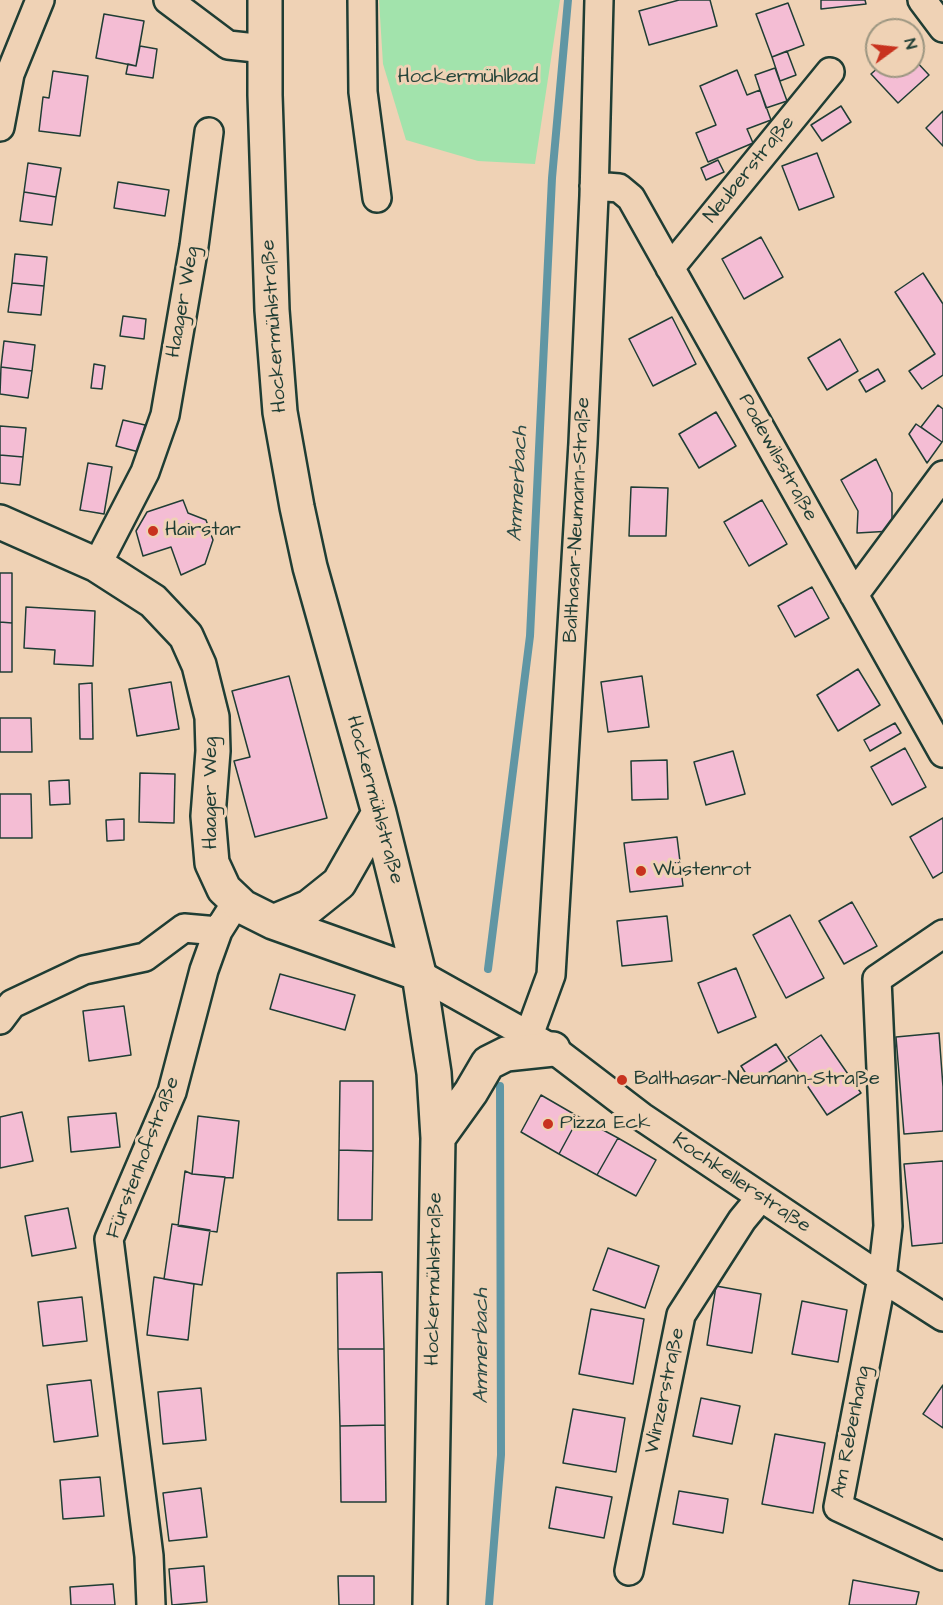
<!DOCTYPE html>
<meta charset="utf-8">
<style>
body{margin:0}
#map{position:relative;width:943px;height:1605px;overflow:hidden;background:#efd2b5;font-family:"Architects Daughter",sans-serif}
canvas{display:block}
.north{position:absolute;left:865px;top:18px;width:60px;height:60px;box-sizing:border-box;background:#efd2b5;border:2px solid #9c9681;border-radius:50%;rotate:75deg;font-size:16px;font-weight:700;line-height:24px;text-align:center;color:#1f3d34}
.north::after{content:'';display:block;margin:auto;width:21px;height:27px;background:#c8321e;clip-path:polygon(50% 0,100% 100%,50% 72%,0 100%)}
</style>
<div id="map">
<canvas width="943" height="1605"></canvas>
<div class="north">N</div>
</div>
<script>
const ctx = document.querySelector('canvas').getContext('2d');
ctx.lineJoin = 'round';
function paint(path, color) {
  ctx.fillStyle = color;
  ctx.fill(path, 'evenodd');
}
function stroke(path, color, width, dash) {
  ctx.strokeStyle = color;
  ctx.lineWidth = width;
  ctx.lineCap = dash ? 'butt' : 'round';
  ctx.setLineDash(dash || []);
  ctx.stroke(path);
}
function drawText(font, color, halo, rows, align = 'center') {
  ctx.font = font + ' "Architects Daughter",sans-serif';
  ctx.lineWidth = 6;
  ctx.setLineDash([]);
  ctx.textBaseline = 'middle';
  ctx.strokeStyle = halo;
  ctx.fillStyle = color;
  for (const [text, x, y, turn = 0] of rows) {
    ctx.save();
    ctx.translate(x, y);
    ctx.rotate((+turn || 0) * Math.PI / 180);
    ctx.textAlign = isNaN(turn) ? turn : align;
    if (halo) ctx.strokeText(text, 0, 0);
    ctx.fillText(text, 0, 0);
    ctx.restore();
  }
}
paint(new Path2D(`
 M379,0H560L535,164L478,161L406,140L383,64Z`), '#a2e3ac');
stroke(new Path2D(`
 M488,969L530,636L552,178L568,0
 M489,1605L501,1455L500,1086`), '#6096a4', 8);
const building = new Path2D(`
 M679,0H710L717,26L649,45L639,11Z
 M821,0H865L866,4L821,9Z
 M788,3L804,45L772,57L756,14Z
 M104,14L144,21L136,66L96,58Z
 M140,46L157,49L153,78L126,74L128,64L136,66Z
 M787,51L796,75L780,81L772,57Z
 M913,58L929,75L898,103L871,74L880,66H913Z
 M775,68L787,101L766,108L755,75Z
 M737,70L747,95L760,90L771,120L747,129L753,143L708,162L696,133L716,125L700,86Z
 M53,71L88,76L80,136L39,131L43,97L49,98Z
 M841,106L851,122L822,141L811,125Z
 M943,111V146L926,128Z
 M817,153L834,197L799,210L782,166Z
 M718,160L724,172L706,180L701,168Z
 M28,163L61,168L56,197L24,192Z
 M118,182L169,190L165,216L114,208Z
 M24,192L56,197L52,225L20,221Z
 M761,237L783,277L744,299L722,259Z
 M15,254L47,257L44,286L12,283Z
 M923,273L943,304V375L922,389L909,371L935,354L895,292Z
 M12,283L44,286L41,315L8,312Z
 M123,316L146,319L144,339L120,336Z
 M672,317L696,364L653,386L629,339Z
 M840,339L858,371L827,390L808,358Z
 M4,341L35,345L32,371L1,367Z
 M94,364L105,366L102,389L91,388Z
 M1,367L32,371L28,398L0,394Z
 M878,369L885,381L866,392L859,380Z
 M938,405L943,409V441L942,442L921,427Z
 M716,412L736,446L699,468L679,434Z
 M123,420L145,425L139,452L116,446Z
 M916,424L942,442L927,463L909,434Z
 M0,426L26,428L23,457L0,455Z
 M0,455L23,457L20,485L0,483Z
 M876,459L892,493V531L857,533L858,511L841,480Z
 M88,463L112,467L104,514L80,510Z
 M631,487L668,488L666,536H629Z
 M183,500L188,513L206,520L213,540L205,564L181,575L171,547L143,556L136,531L147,512Z
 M762,500L787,544L749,566L724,522Z
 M0,573H12V623L0,622Z
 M812,587L829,618L795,637L778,606Z
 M26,607L95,611L93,666L54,664L55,650L24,648Z
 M0,622L12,623V672H0Z
 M858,669L880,705L838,731L817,695Z
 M289,676L327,818L255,837L234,761L250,757L232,691Z
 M642,676L649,727L608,732L601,682Z
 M171,682L179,729L137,736L129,689Z
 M92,683L93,739H80L79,684Z
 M0,718H31L32,752H0Z
 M895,723L901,733L870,751L864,740Z
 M905,748L926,787L892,805L871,767Z
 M733,751L745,794L706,805L694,762Z
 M667,760L668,799L632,800L631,761Z
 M140,773L175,774L174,823L139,822Z
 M69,780L70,804L50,805L49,781Z
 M0,794H31L32,838H0Z
 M943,818V872L933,878L910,837Z
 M124,819V840L107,841L106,820Z
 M677,837L683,886L630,892L624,843Z
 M852,902L877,946L844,964L819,921Z
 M790,915L824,978L786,998L753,935Z
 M667,916L672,961L622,966L617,921Z
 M736,968L756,1017L718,1033L698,983Z
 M280,974L355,995L345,1030L270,1009Z
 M124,1006L131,1055L89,1061L83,1011Z
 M939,1033L943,1087V1131L904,1134L896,1037Z
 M821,1035L861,1093L827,1115L788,1057Z
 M776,1044L787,1061L752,1083L741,1066Z
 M340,1081H373V1151L339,1150Z
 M541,1095L579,1117L559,1154L521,1132Z
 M22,1112L33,1161L0,1168V1117Z
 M116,1113L120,1147L71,1152L68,1117Z
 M198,1116L239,1121L233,1178L192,1174Z
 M579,1117L618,1138L597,1175L559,1154Z
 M618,1138L656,1160L636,1196L597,1175Z
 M339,1150L373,1151L372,1220H338Z
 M943,1161V1243L912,1246L904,1164Z
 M185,1171L192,1174L225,1177L217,1232L178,1226Z
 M68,1208L76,1248L32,1256L25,1216Z
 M172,1224L210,1230L202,1285L164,1279Z
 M608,1248L659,1266L645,1308L593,1290Z
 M382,1272L384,1349H338L337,1273Z
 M154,1277L194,1284L188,1340L147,1335Z
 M716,1286L761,1294L752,1353L707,1345Z
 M82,1297L87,1341L43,1346L38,1302Z
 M802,1301L847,1310L838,1362L792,1354Z
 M591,1309L644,1319L633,1384L579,1374Z
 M338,1349H384L385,1425L340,1426Z
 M91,1380L98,1436L54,1442L47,1385Z
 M943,1385V1428L923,1414Z
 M201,1388L206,1440L163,1444L158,1392Z
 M701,1398L740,1406L732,1444L693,1436Z
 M573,1409L625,1418L616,1472L563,1463Z
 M385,1425L386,1502H341L340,1426Z
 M775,1434L825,1443L813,1513L762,1504Z
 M100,1477L104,1516L63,1519L60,1480Z
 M556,1487L612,1497L604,1538L549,1528Z
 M201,1488L207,1537L169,1541L163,1493Z
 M679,1491L728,1499L723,1533L673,1524Z
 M204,1566L207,1602L172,1605L169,1569Z
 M338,1576H374V1605H339Z
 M853,1580L919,1592L916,1605H849Z
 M113,1584L115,1605H71L70,1587Z`);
paint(building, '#f4bdd4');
stroke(building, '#1f3d34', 1.5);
const street = new Path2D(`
 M168,0L228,45L265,49
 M362,0L363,92L377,198
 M922,0L943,28
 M0,127L10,74L40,0
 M594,186L619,188L631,198L943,753
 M670,268L830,72
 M97,565L145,472L165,415L194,246L209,132
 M854,595L943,475
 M943,934L877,979L888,1226L882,1278L838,1507L943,1556
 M419,974L553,1049L642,1117L882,1278L943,1317
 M0,1020L12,1004L84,970L145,957L184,928L218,931
 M529,1035L551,975L583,443L594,196L599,0
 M629,1571L681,1315L742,1220L761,1197
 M151,1605L149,1556L109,1239L172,1092L204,970L218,931L237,901`);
const secondary = new Path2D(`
 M265,0V95L272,310L280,412L297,507L310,567L379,813L419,974L434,1073L438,1138L430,1605
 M0,522L97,565L153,601L186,636L199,665L212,717L213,751L208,816L212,863L224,889L243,907L273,922L419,974
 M273,922L309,907L339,883L379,813
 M438,1138L471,1092L488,1063L506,1054L553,1049`);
stroke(street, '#1f3d34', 32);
stroke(secondary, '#1f3d34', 38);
stroke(street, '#efd2b5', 27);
stroke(secondary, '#efd2b5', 33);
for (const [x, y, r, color] of [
 [153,531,6,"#c8321e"],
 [641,871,6,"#c8321e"],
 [622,1080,6,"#c8321e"],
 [548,1124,6,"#c8321e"]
]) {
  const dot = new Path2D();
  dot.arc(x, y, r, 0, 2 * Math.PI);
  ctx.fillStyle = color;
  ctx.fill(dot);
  stroke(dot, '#efd2b5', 2);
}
drawText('20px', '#26453a', '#efd2b5', [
 ["Hockermühlbad",468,78]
]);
drawText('20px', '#1f3d34', '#efd2b5', [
 ["Neuberstraße",750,170,-51],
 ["Haager Weg",184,302,-80],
 ["Hockermühlstraße",275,326,-94],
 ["Podewilsstraße",777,458,61],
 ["Balthasar-Neumann-Straße",578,520,-87],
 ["Haager Weg",212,793,-90],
 ["Hockermühlstraße",374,800,75],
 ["Fürstenhofstraße",144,1158,-69],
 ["Kochkellerstraße",741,1184,34],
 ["Hockermühlstraße",435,1279,-89],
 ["Winzerstraße",666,1391,-78],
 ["Am Rebenhang",852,1432,-79]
]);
drawText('20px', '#1f3d34', '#efd2b5', [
 ["Hairstar",165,531],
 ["Wüstenrot",653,871],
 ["Balthasar-Neumann-Straße",634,1080],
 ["Pizza Eck",560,1124]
], 'left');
drawText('italic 21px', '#2a4c47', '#efd2b5', [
 ["Ammerbach",519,484,-87],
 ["Ammerbach",483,1346,-90]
]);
</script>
